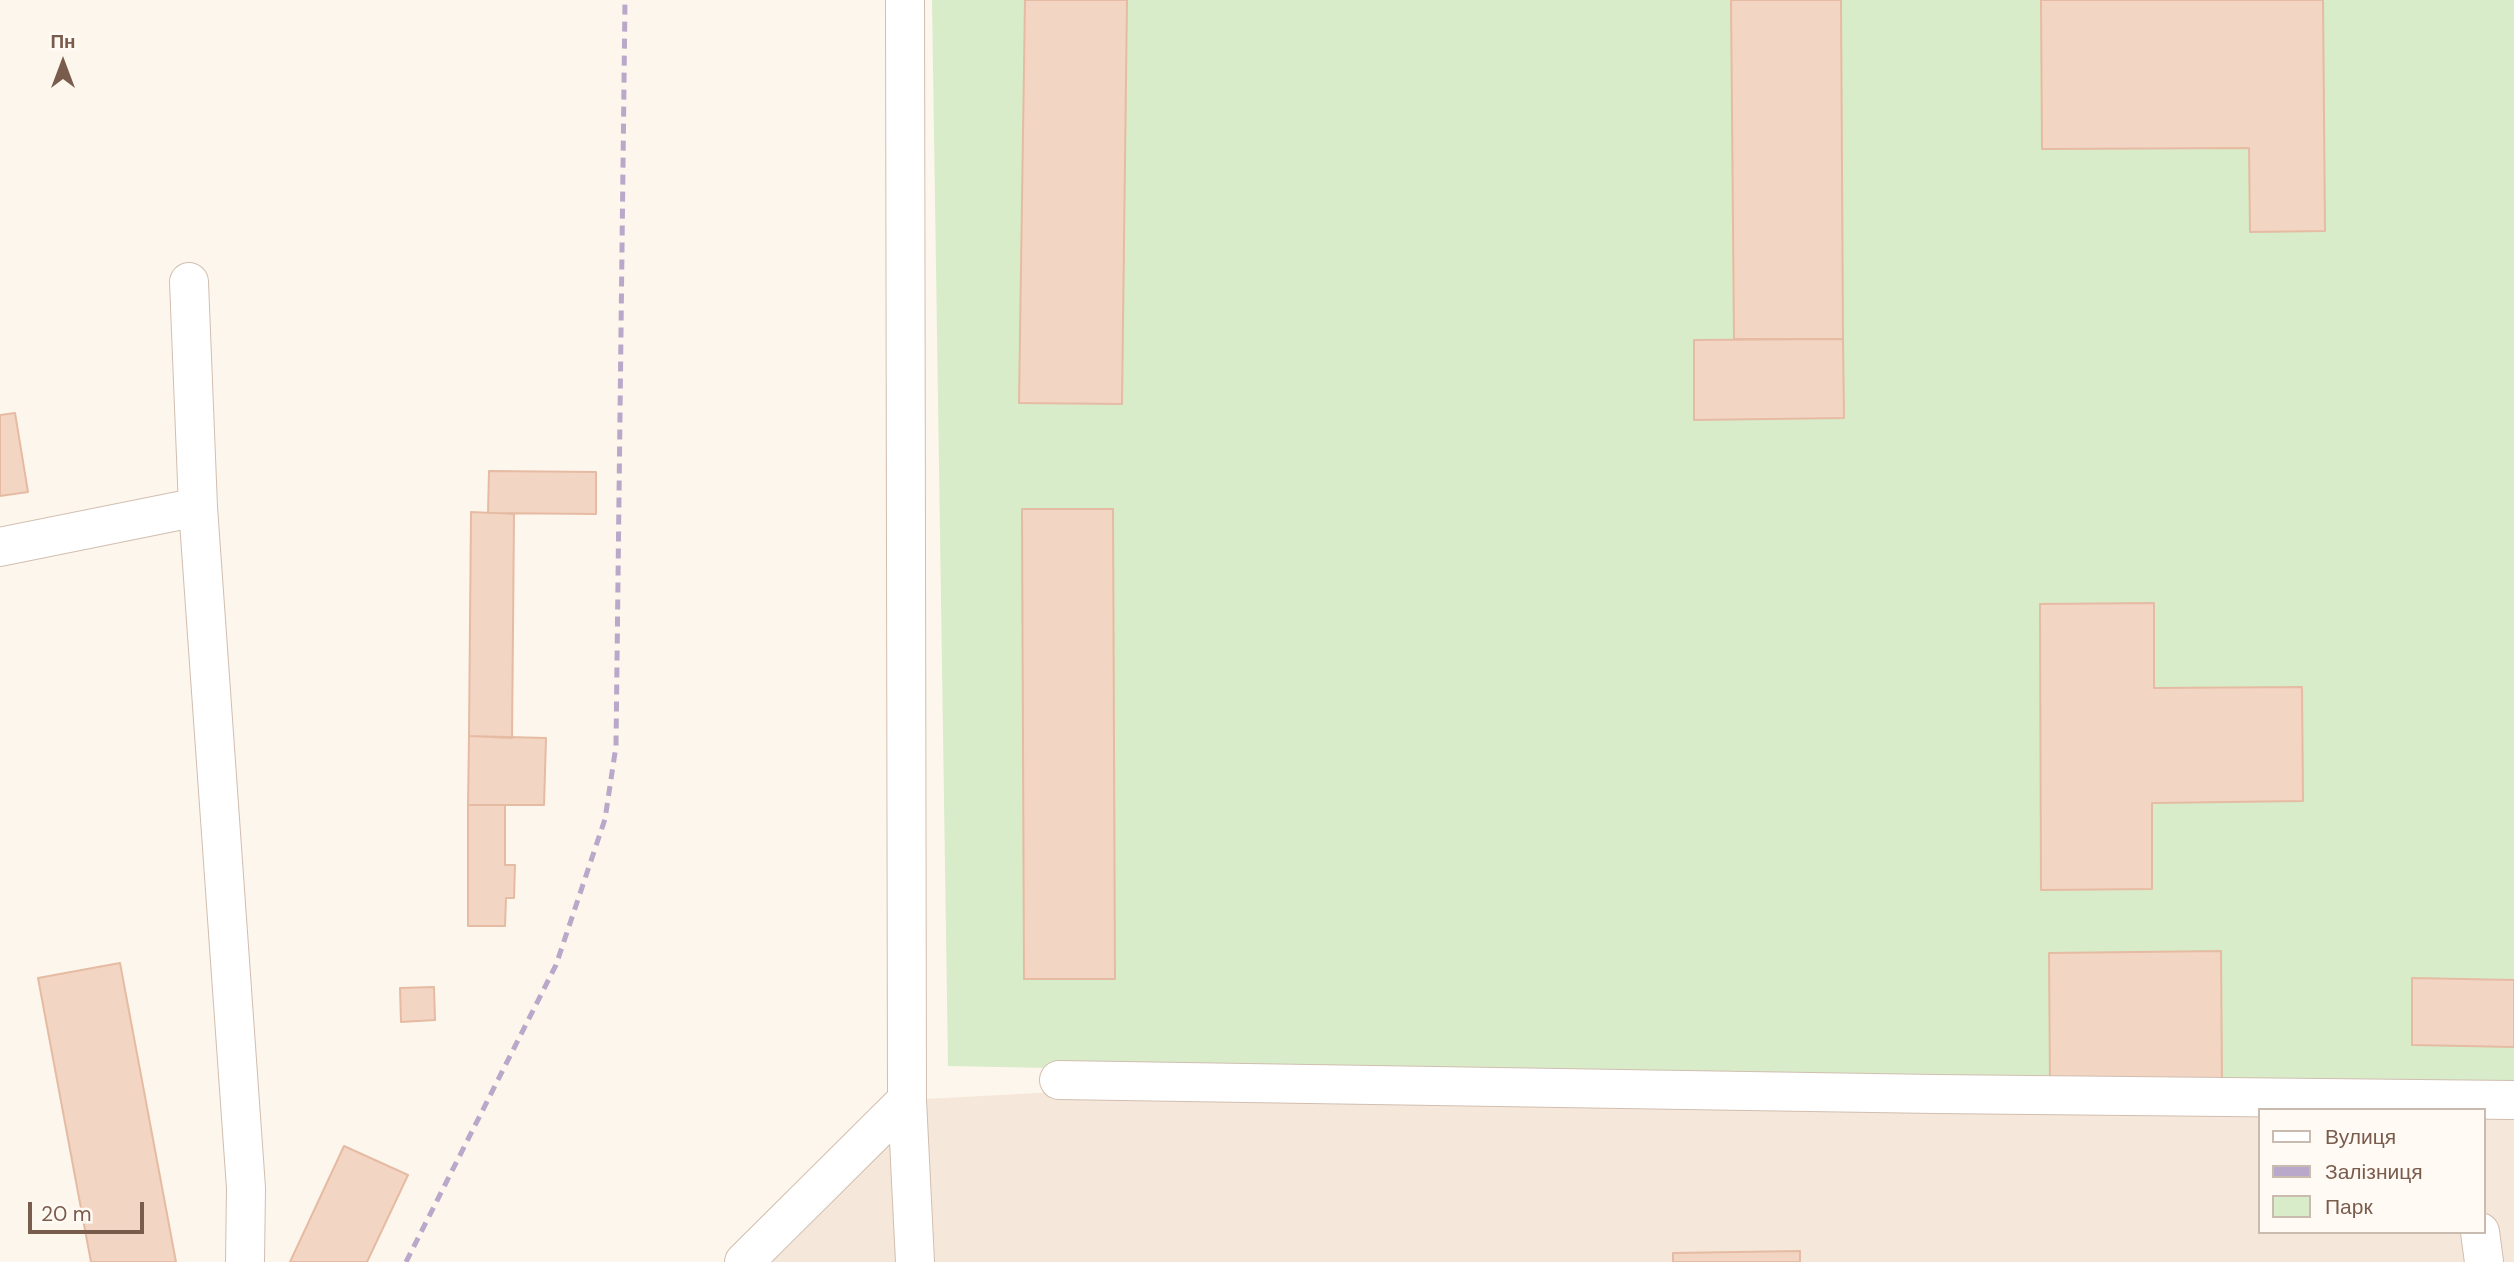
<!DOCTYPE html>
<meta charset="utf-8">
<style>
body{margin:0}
#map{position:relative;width:2514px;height:1262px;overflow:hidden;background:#fdf6ec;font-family:"DM Sans",sans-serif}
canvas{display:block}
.legend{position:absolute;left:2258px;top:1108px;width:228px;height:126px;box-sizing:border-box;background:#fffaf3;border:2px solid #cabbb1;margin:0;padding:9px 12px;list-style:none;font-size:21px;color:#7a5c4d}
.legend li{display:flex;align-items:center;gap:14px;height:35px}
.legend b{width:35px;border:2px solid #cabbb1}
.north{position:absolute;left:28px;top:28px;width:70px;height:70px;-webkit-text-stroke:5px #fffaf3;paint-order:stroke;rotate:0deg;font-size:19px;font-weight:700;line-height:28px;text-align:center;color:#7a5c4d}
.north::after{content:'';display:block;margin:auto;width:24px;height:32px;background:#7a5c4d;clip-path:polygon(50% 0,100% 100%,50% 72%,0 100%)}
.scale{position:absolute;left:28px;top:1202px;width:116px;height:32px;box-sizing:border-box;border:4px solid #7a5c4d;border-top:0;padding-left:9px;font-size:21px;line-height:24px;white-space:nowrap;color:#7a5c4d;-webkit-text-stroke:5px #fffaf3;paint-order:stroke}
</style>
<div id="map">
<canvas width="2514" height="1262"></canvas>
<ul class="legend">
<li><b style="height:9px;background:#fff"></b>Вулиця</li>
<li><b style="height:9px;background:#b9a8c9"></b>Залізниця</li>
<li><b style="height:19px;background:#d8ecc9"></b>Парк</li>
</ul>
<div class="north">Пн</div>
<div class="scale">20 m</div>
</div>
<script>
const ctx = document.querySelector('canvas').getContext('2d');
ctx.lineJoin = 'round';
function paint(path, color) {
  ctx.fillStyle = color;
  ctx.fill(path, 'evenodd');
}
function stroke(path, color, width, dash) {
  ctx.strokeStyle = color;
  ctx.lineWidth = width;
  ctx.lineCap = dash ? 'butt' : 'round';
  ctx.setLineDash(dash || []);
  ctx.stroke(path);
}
paint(new Path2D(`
 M1056,1092L2514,1100V1262H744L907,1100ZM2260,1110H2484V1232H2260Z`), '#f5e8da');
paint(new Path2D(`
 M932,0H2514V1097L948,1066Z`), '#d8ecc9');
const building = new Path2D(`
 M1025,0H1127L1122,404L1019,403Z
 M1731,0H1841L1843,339H1734Z
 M2041,0H2323L2325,231L2250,232L2249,148L2042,149Z
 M1843,339L1844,418L1694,420V340Z
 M15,413L28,492L0,496V415Z
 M489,471L596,472V514L488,513Z
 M1022,509H1113L1115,979H1024Z
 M471,512L514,514L512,738L469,736Z
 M2154,603V688L2302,687L2303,801L2152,803V889L2041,890L2040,604Z
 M469,736L546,738L544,805H468Z
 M468,805H505V865H515L514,898H506L505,926H468Z
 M2221,951L2222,1085L2050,1087L2049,953Z
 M120,963L176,1262H91L38,978Z
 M2412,978L2514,980V1047L2412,1045Z
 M434,987L435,1020L401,1022L400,988Z
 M344,1146L408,1175L367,1262H290Z
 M1800,1251V1262H1673V1253Z`);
paint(building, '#f3d5c3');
stroke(building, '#e6bba3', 2);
const minor = new Path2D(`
 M905,0L907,1100L915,1262
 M189,282L198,507L246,1188L245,1262
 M0,547L198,507
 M1059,1080L1935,1094L2514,1100
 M2480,1232L2484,1262
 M744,1262L907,1100`);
stroke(minor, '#d1beb0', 40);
stroke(minor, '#fff', 38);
stroke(new Path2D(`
 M406,1262L556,965L605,819L616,746L625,0`), '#b9a8c9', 5, [10, 7]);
</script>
